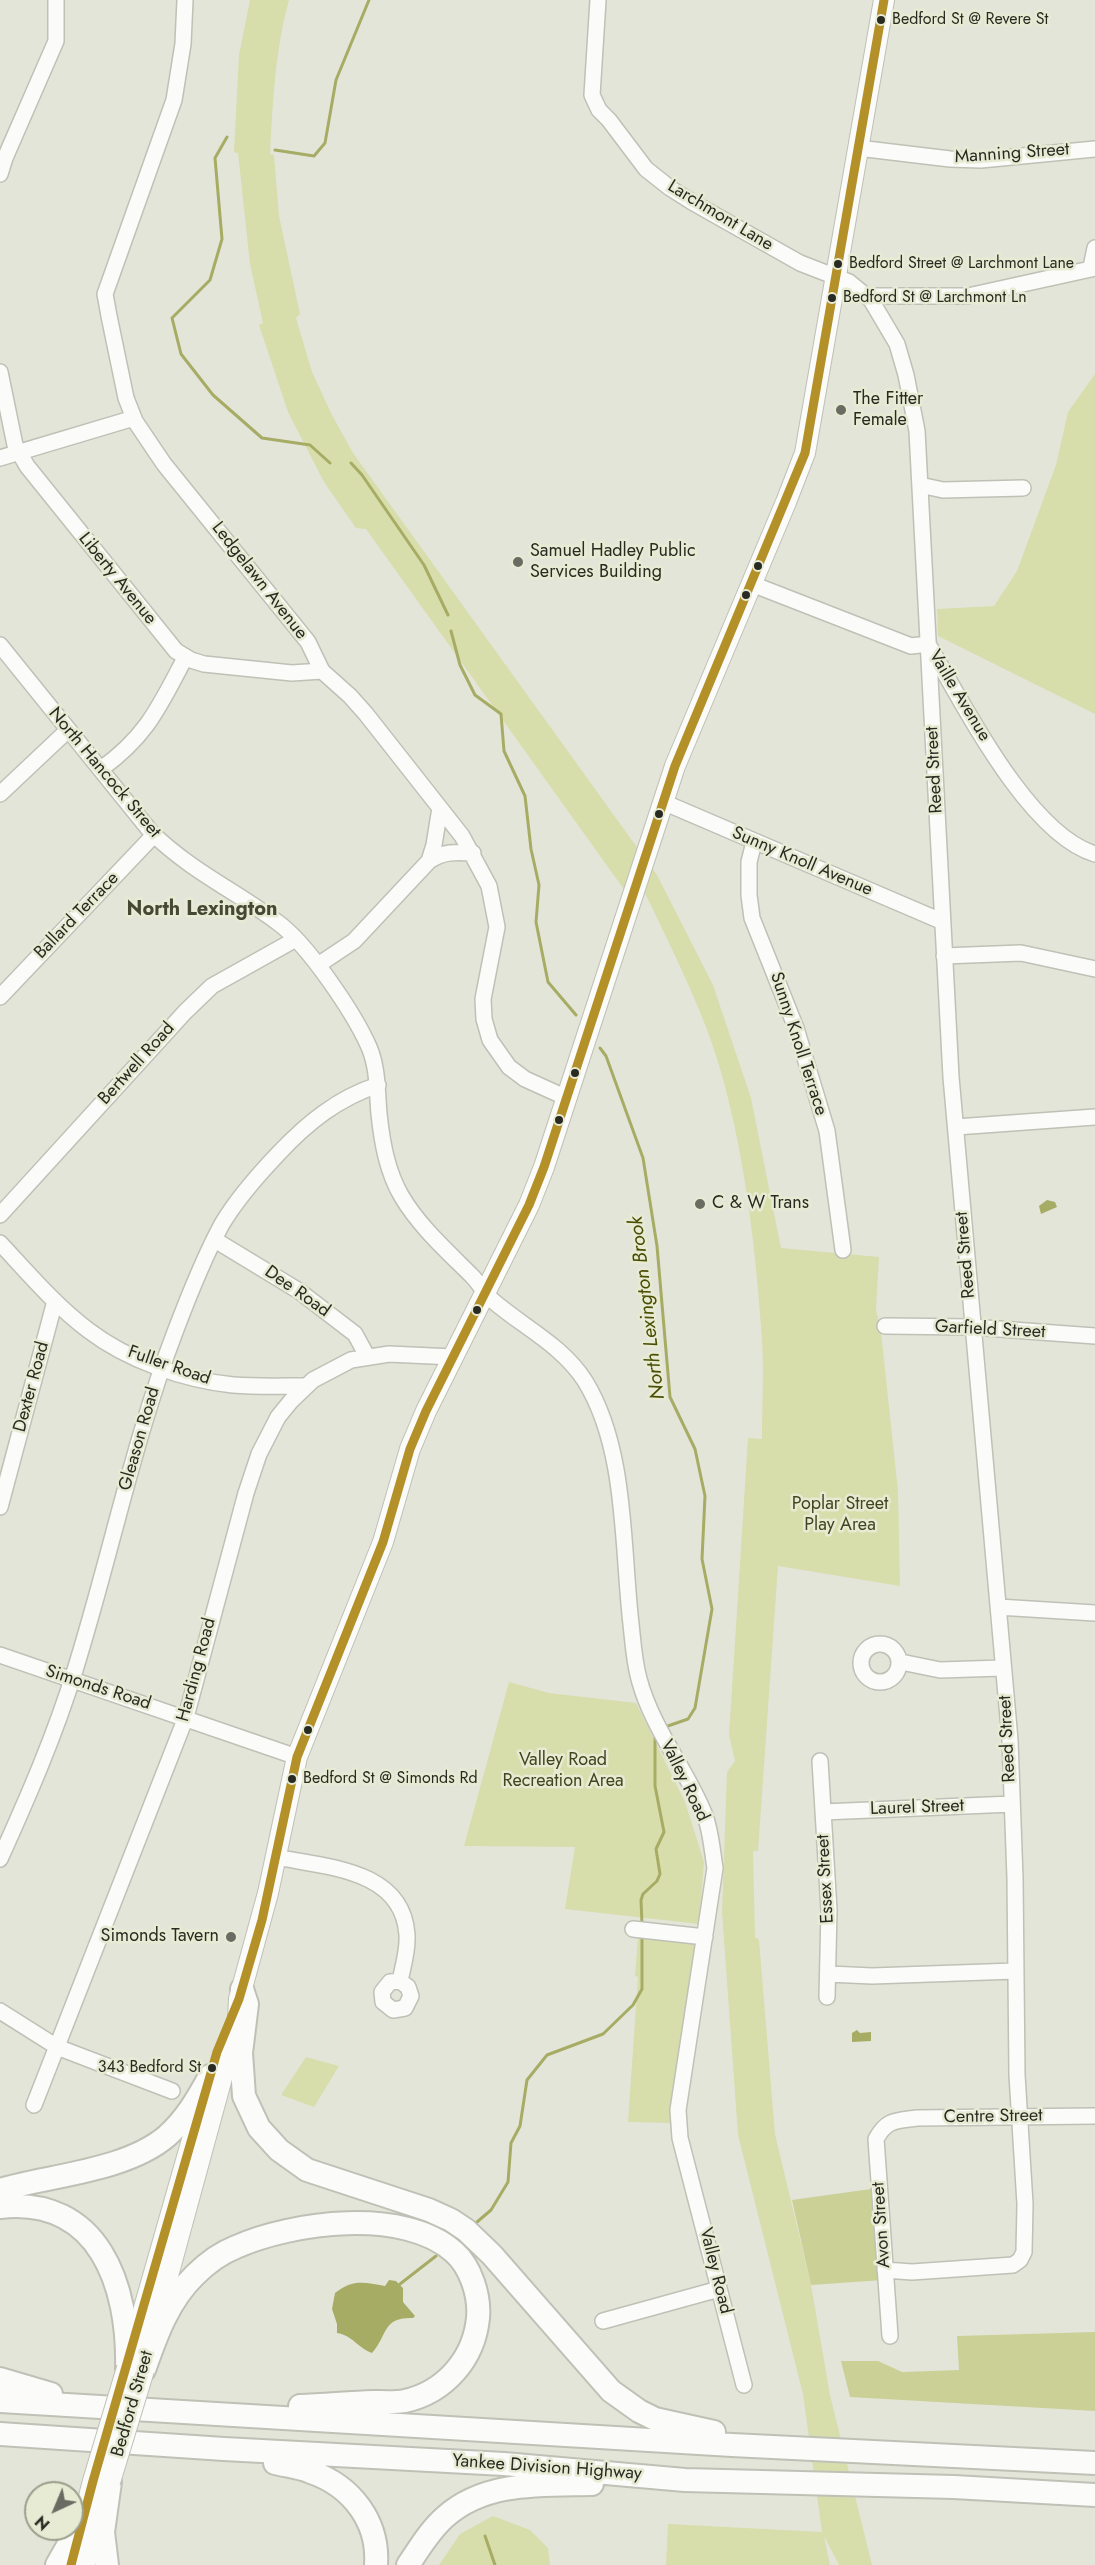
<!DOCTYPE html>
<style>
body{margin:0}
#map{position:relative;width:1095px;height:2565px;overflow:hidden;background:#e4e5d9;font-family:Jost,sans-serif}
canvas{display:block}
.north{position:absolute;left:24px;top:2481px;width:60px;height:60px;box-sizing:border-box;background:#e8ebd3;border:2px solid #9c9e8c;border-radius:50%;rotate:224deg;font-size:16px;font-weight:700;line-height:24px;text-align:center;color:#292a22}
.north::after{content:'';display:block;margin:auto;width:21px;height:27px;background:#6a6b62;clip-path:polygon(50% 0,100% 100%,50% 72%,0 100%)}
</style>
<div id="map">
<canvas width="1095" height="2565"></canvas>
<div class="north">N</div>
</div>
<script>
const ctx = document.querySelector('canvas').getContext('2d');
ctx.lineJoin = 'round';
function paint(path, color) {
  ctx.fillStyle = color;
  ctx.fill(path, 'evenodd');
}
function stroke(path, color, width, dash) {
  ctx.strokeStyle = color;
  ctx.lineWidth = width;
  ctx.lineCap = dash ? 'butt' : 'round';
  ctx.setLineDash(dash || []);
  ctx.stroke(path);
}
function drawText(font, color, halo, rows, align = 'center') {
  ctx.font = font + ' Jost,sans-serif';
  ctx.lineWidth = 5;
  ctx.setLineDash([]);
  ctx.textBaseline = 'middle';
  ctx.strokeStyle = halo;
  ctx.fillStyle = color;
  for (const [text, x, y, turn = 0] of rows) {
    ctx.save();
    ctx.translate(x, y);
    ctx.rotate((+turn || 0) * Math.PI / 180);
    ctx.textAlign = isNaN(turn) ? turn : align;
    if (halo) ctx.strokeText(text, 0, 0);
    ctx.fillText(text, 0, 0);
    ctx.restore();
  }
}
paint(new Path2D(`
 M250,0H289C275,51 273,101 270,154L274,155L279,216L300,314L296,318L312,372L332,415L353,453L657,875L713,985L751,1098L781,1248L879,1257L876,1309L881,1332L898,1491L900,1586L778,1566L758,1851H753L755,1937L759,1940L775,2134L811,2285L830,2395L872,2565H839L824,2536L830,2565H666L668,2524L822,2532L803,2394L738,2135L722,1912L727,1772L735,1761L729,1735L748,1438L762,1439C762,1406 764,1372 762,1339C756,1253 746,1163 723,1079C706,1015 674,954 646,895L623,888L366,529L356,528L324,482L288,412L259,325L263,323L250,264L238,153L234,152L239,55Z
 M1095,374V714L938,636L937,609L994,606L1017,571L1056,465L1068,412Z
 M509,1682L549,1693L636,1703L685,1802L704,1862L699,1924L565,1909L575,1847L464,1846Z
 M638,1938L695,1941L670,2123L628,2122L638,1977L635,1976Z
 M306,2057L339,2066L314,2107L281,2095Z
 M493,2516L530,2530L548,2548L550,2565H439L460,2534Z`), '#d8ddac');
paint(new Path2D(`
 M878,2188L883,2280L811,2285L792,2200Z
 M1095,2332V2411L850,2397L841,2361H878L902,2372L959,2370L957,2336Z`), '#cbd096');
paint(new Path2D(`
 M1047,1200L1055,1202L1057,1207L1041,1214L1039,1206Z
 M857,2030L860,2033L871,2032V2041L852,2042V2033Z
 M389,2280L396,2281L403,2288V2302L415,2316L413,2318C382,2317 388,2335 372,2353C358,2348 352,2335 337,2333V2324L332,2309L335,2293C352,2279 364,2282 385,2286Z`), '#a7ac65');
stroke(new Path2D(`
 M227,137L215,158L222,239L210,280L172,318L181,354L213,395L262,438L310,445L330,463
 M275,150L314,156L325,143L336,80L369,0
 M351,463L362,475L424,565L448,615
 M451,631L460,665L475,695L501,714L504,751L525,796L531,849L539,885L536,922L548,982L576,1015
 M600,1048L606,1056L643,1158L657,1246L670,1397L695,1449L705,1496L702,1559L712,1609L695,1708L688,1719L665,1727
 M642,1924L641,1900L643,1894L657,1881L660,1874L656,1849L664,1832L655,1786V1738
 M477,2222L491,2210L508,2182L511,2143L520,2126L527,2080L547,2055L603,2034L633,2005L642,1989V1933
 M400,2284L436,2256
 M485,2536L495,2565`), '#a7ac65', 3);
const minor = new Path2D(`
 M185,0L183,44L174,100L105,294L109,316L126,398L135,421L164,464L308,642L322,671L350,696L366,714L462,836L489,886L497,927L483,999L484,1019L490,1040L509,1067L525,1079L567,1098
 M598,0L592,95L599,110L609,120L646,169L670,188L692,202L800,263L849,282L871,300L897,344L906,375L917,431L951,1077L1010,1740L1015,1878L1017,2075L1025,2204L1024,2252L1020,2260L1013,2265L912,2272L885,2270
 M858,148L950,159L981,160L1095,149
 M0,174L5,158L56,41V0
 M1091,267L1095,248
 M867,296H968L1095,268
 M0,372L15,445L27,466L176,651L191,660L204,664L292,673L322,671
 M0,458L134,418
 M920,485L943,490L1023,488
 M752,584L911,646L928,644C963,703 1028,834 1095,854
 M0,645L151,832C191,871 234,890 277,922C307,943 354,1013 369,1047C378,1068 377,1091 379,1114C382,1142 387,1172 402,1197C419,1226 448,1252 472,1276C479,1283 484,1293 492,1300C523,1327 562,1345 585,1381C627,1449 622,1547 631,1624C633,1642 634,1661 639,1679C652,1728 685,1767 704,1813C711,1830 712,1850 715,1868L678,2110L680,2138L744,2385
 M101,769C147,736 159,707 185,658
 M0,794L68,730
 M663,802L941,921
 M754,842L749,862V895L752,918L796,1028L827,1131L843,1250
 M429,861L434,845L440,808
 M944,956L1021,953L1095,969
 M318,965L354,941L429,861C444,851 456,852 473,853
 M0,997L154,835
 M956,1127L1095,1117
 M0,1215L185,1012L212,986L296,939
 M215,1240L299,1291L355,1334L367,1356
 M0,1243C28,1273 55,1305 88,1330C127,1360 184,1380 233,1385C257,1387 282,1386 306,1386
 M885,1326L972,1327L1095,1336
 M0,1507L55,1301
 M998,1607L1095,1613
 M861 1663a19 19 0 1 1 38 0a19 19 0 1 1-38 0Z
 M0,1655L297,1757
 M901,1662L940,1670L1002,1668
 M820,1761L829,1910L827,1997
 M823,1812L1012,1804
 M276,1857C325,1867 403,1869 407,1935C408,1951 403,1966 400,1981L408,1987L411,1996L405,2008L393,2010L383,2002L382,1992L390,1982L400,1981
 M0,1859C28,1797 55,1735 75,1670C110,1558 133,1442 175,1332C189,1295 203,1259 222,1224C237,1199 258,1175 278,1154C307,1123 338,1098 378,1085
 M633,1929L705,1937
 M829,1974L872,1976L1015,1971
 M0,2011L57,2047L172,2091
 M34,2105L186,1717L246,1493L259,1454L278,1417L291,1401L313,1380L351,1360L389,1354L453,1357
 M603,2321L719,2289
 M890,2336L876,2139C887,2119 896,2121 917,2118L1095,2116`);
const major = new Path2D(`
 M154,2327L238,2019L239,1999L268,1893L297,1757L383,1542L410,1449L426,1411L529,1205L544,1167L675,766L786,502L805,453L884,0
 M130,2357L205,2094
 M71,2565L93,2481
 M85,2565L100,2513`);
const highway = new Path2D(`
 M242,1989L247,2004L241,2053L244,2096L259,2128L279,2150L307,2170L429,2210L451,2220L466,2230L492,2255L611,2391L639,2411L655,2419L714,2432
 M0,2190C51,2175 126,2171 167,2136C186,2119 198,2098 210,2076
 M0,2207C99,2196 129,2286 127,2368
 M144,2370C156,2336 168,2301 195,2275C206,2264 221,2253 236,2247C292,2222 404,2207 454,2252C471,2267 480,2296 478,2318C474,2359 445,2392 405,2401C395,2403 383,2402 373,2402C349,2403 324,2405 300,2406
 M0,2379L51,2394
 M0,2401L732,2445L1095,2463
 M0,2434L224,2449L504,2464L685,2480L954,2487L1095,2495
 M275,2463C287,2466 299,2467 311,2472C352,2486 379,2522 376,2565
 M57,2565L81,2523
 M107,2565L103,2532L110,2482
 M408,2565C419,2549 430,2530 445,2517C485,2481 542,2485 592,2484`);
stroke(minor, '#bfc0b6', 18);
stroke(major, '#bfc0b6', 22);
stroke(highway, '#bfc0b6', 26);
stroke(minor, '#fbfbf9', 15);
stroke(major, '#fbfbf9', 20);
stroke(highway, '#fbfbf9', 22);
const majorBridge = new Path2D(`
 M93,2481L127,2368
 M110,2482L144,2370`);
stroke(majorBridge, '#bfc0b6', 22, []);
stroke(majorBridge, '#fbfbf9', 20);
stroke(new Path2D(`
 M71,2565L93,2481L217,2052L239,1999L262,1920L297,1757L383,1542L410,1449L426,1411L529,1205L544,1167L675,766L805,453L884,0`), '#b49028', 9);
for (const [x, y, r, color] of [
 [881,20,5,"#292a22"],
 [838,264,5,"#292a22"],
 [832,298,5,"#292a22"],
 [841,410,6,"#6a6b62"],
 [518,562,6,"#6a6b62"],
 [758,566,5,"#292a22"],
 [746,595,5,"#292a22"],
 [659,814,5,"#292a22"],
 [575,1073,5,"#292a22"],
 [559,1120,5,"#292a22"],
 [700,1204,6,"#6a6b62"],
 [477,1310,5,"#292a22"],
 [308,1730,5,"#292a22"],
 [292,1779,5,"#292a22"],
 [231,1937,6,"#6a6b62"],
 [212,2068,5,"#292a22"]
]) {
  const dot = new Path2D();
  dot.arc(x, y, r, 0, 2 * Math.PI);
  ctx.fillStyle = color;
  ctx.fill(dot);
  stroke(dot, '#e8ebd3', 2);
}
drawText('16px', '#292a22', '#e8ebd3', [
 ["Bedford St @ Revere St",892,20],
 ["Bedford Street @ Larchmont Lane",849,264],
 ["Bedford St @ Larchmont Ln",843,298],
 ["Bedford St @ Simonds Rd",303,1779],
 ["343 Bedford St",201,2068,"right"]
], 'left');
drawText('18px', '#292a22', '#e8ebd3', [
 ["Manning Street",1012,154,-4],
 ["Larchmont Lane",720,216,31],
 ["Liberty Avenue",117,579,51],
 ["Ledgelawn Avenue",259,581,52],
 ["Vaille Avenue",959,696,59],
 ["Reed Street",935,770,-93],
 ["North Hancock Street",104,773,50],
 ["Sunny Knoll Avenue",802,862,23],
 ["Ballard Terrace",77,916,-46],
 ["Sunny Knoll Terrace",798,1044,72],
 ["Bertwell Road",137,1064,-48],
 ["Reed Street",966,1255,-95],
 ["Dee Road",297,1292,35],
 ["Garfield Street",990,1330,3],
 ["Fuller Road",169,1366,19],
 ["Dexter Road",32,1387,-75],
 ["Gleason Road",140,1439,-74],
 ["Harding Road",197,1670,-75],
 ["Simonds Road",98,1688,18],
 ["Reed Street",1008,1739,-93],
 ["Valley Road",684,1781,64],
 ["Laurel Street",917,1808,-2],
 ["Essex Street",826,1879,-93],
 ["Centre Street",993,2117,-1],
 ["Avon Street",882,2225,-94],
 ["Valley Road",715,2271,76],
 ["Bedford Street",133,2404,-74],
 ["Yankee Division Highway",547,2468,4]
]);
drawText('18px', '#292a22', '#e8ebd3', [
 ["The Fitter",853,400],
 ["Female",853,421],
 ["Samuel Hadley Public",530,552],
 ["Services Building",530,573],
 ["C & W Trans",712,1204],
 ["Simonds Tavern",219,1937,"right"]
], 'left');
drawText('18px', '#42461e', '#e8ebd3', [
 ["Poplar Street",840,1505],
 ["Play Area",840,1526],
 ["Valley Road",563,1761],
 ["Recreation Area",563,1782]
]);
drawText('bold 20px', '#464835', '#e8ebd3', [
 ["North Lexington",202,910]
]);
drawText('italic 20px', '#4a4e03', '#e8ebd3', [
 ["North Lexington Brook",648,1308,-97]
]);
</script>
